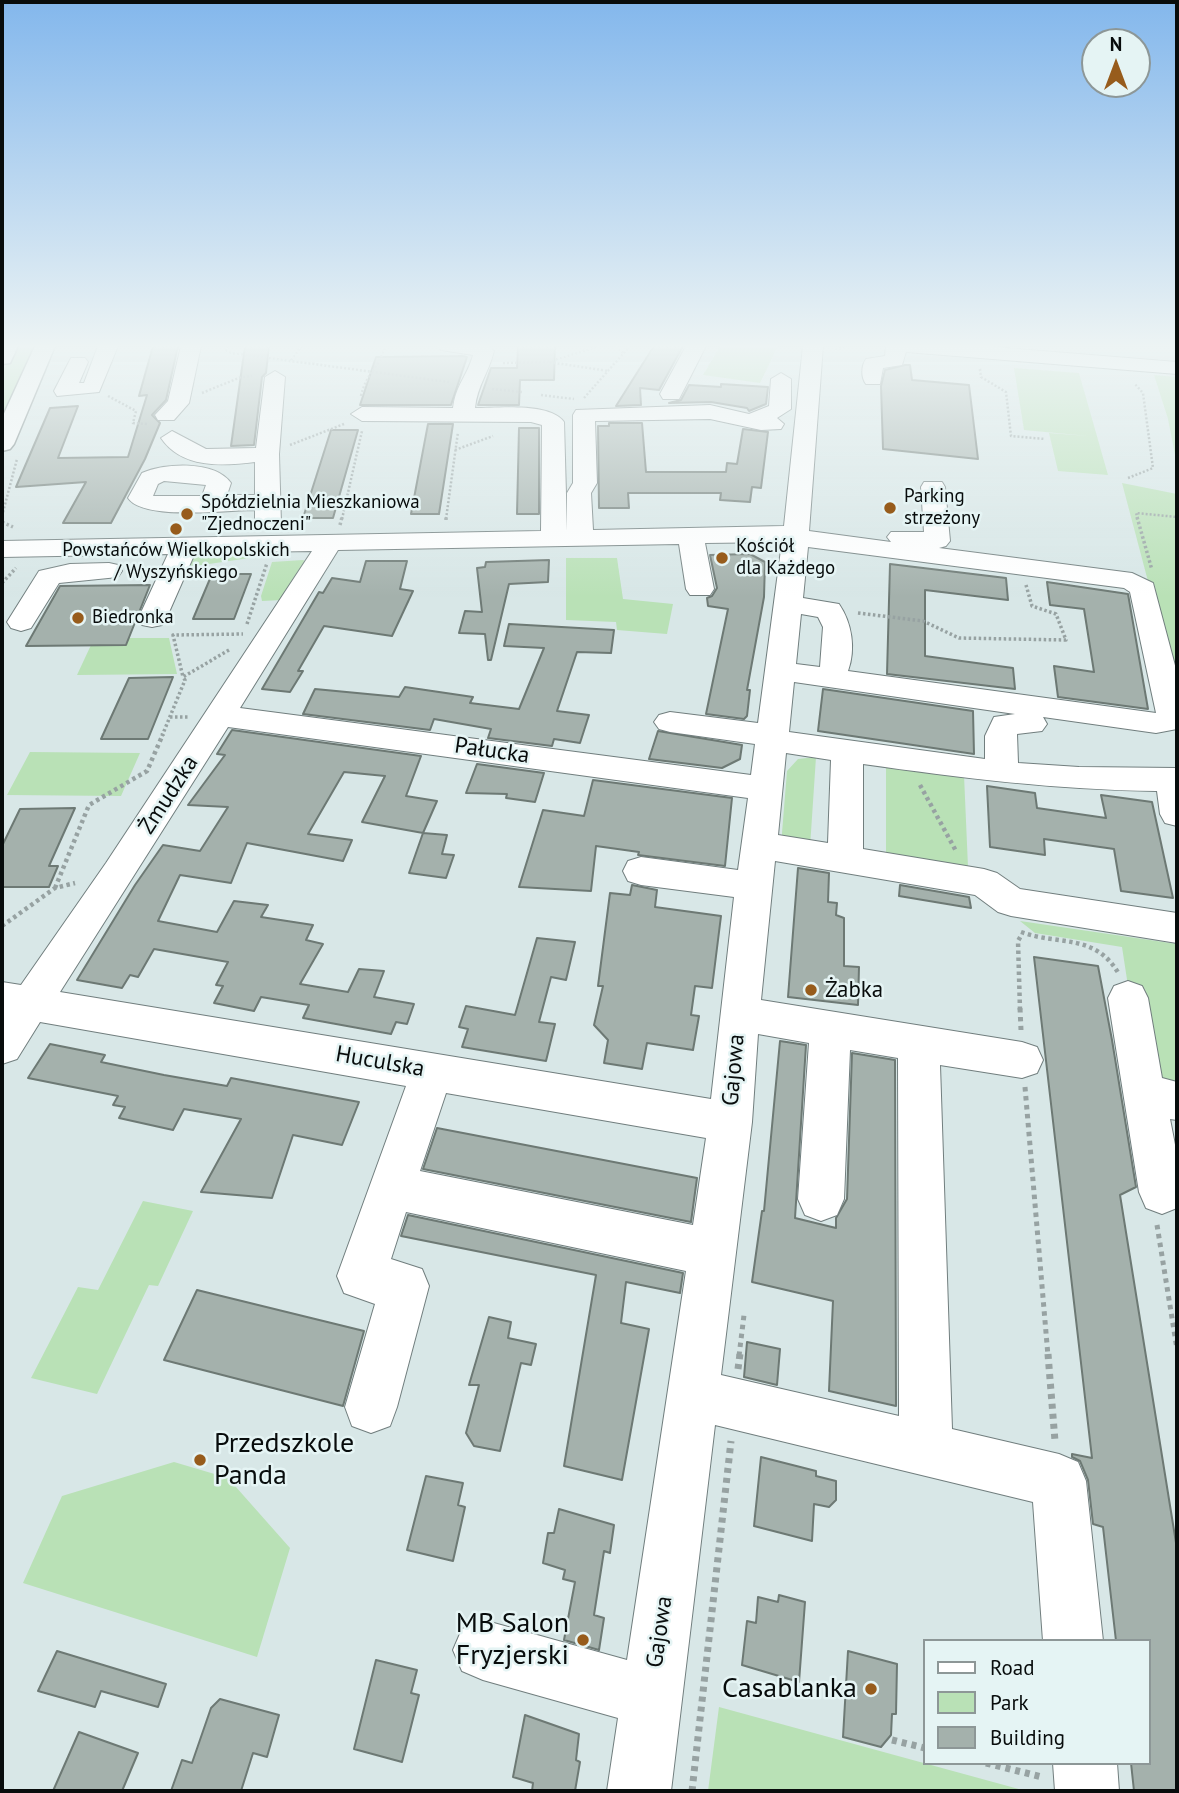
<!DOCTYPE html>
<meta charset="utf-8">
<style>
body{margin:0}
#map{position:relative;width:1179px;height:1793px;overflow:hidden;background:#d8e7e7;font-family:"PT Sans",sans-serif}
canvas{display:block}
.frame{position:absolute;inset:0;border:4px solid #080c0c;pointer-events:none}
.legend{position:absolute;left:923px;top:1639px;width:228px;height:126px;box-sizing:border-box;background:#e5f4f4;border:2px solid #8d9797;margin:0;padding:9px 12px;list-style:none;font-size:21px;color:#080c0c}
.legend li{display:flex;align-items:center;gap:14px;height:35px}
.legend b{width:35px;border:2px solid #8d9797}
.north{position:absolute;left:1081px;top:28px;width:70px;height:70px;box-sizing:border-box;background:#e5f4f4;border:2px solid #8d9797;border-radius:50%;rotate:0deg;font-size:19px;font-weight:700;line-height:28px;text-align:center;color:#080c0c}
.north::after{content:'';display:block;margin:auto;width:24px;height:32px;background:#975c1c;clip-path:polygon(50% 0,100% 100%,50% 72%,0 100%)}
</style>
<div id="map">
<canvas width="1179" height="1793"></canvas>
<div class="frame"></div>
<ul class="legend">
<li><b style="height:9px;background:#fff"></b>Road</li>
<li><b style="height:19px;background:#b9e1b6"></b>Park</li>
<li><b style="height:19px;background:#a4b1ac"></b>Building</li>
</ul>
<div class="north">N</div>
</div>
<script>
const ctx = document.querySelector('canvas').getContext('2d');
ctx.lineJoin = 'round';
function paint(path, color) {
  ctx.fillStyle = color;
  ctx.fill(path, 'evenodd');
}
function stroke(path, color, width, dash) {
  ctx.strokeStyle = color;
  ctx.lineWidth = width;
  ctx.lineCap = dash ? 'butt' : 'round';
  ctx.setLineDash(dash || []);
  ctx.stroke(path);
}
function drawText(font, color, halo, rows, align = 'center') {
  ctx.font = font + ' "PT Sans",sans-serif';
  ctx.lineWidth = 5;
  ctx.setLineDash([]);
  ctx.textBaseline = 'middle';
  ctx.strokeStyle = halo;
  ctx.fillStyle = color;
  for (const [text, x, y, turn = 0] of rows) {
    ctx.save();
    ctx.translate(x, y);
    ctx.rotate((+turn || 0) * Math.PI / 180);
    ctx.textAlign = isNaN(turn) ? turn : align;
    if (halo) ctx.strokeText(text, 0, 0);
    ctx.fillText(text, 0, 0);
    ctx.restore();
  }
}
paint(new Path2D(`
 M15,346H37L2,423V373Z
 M720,346H778L760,383L703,375Z
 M1014,368L1079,373L1108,475L1058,471L1049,433L1088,436L1024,430Z
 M1154,375L1177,377V465L1168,419Z
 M1122,483L1177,494V691Z
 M267,551L263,556L182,568L192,556L200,553Z
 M566,558H617L623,599L673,604L667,634L617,630L616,622L566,620Z
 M303,560L307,562L282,600L262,601L261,596L272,562Z
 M129,638H169L177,674L77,675L91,645H126Z
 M30,752L140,753L121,796L7,795Z
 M816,757L810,847L782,839V833L787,771L798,759Z
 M886,762L964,775L968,867L886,856Z
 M1020,921L1177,944V1092L1165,1086L1157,1073L1145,989L1128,986L1122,947L1035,933Z
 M143,1201L193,1211L158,1286L149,1285L97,1394L31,1378L78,1287L98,1290Z
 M174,1462L228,1478L290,1548L257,1657L23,1583L62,1496Z
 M719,1707L1026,1791H708Z`), '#b9e1b6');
const building = new Path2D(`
 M153,346H178L166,400L152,415L160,423L145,459L111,523H63L86,482L16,487L50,408L78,406L58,458L128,457L147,395L139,396Z
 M245,346H269L266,373L262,377L254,445L231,446Z
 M518,346H555L554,380H520L519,405H478L491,368H517Z
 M654,346H683L659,390L640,388L641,405L616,406Z
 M376,357L463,356L467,357L451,405H360Z
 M905,365H910L912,380L969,385L978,459L883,449L881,386L885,370Z
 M721,384L768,387L766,404L749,411L747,408L711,402L669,403L681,400L689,385L721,387Z
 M609,423H642L646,472H726L727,463L737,464L743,429L768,432L761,488L752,487L750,502L720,500L721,493H628L629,508H599L598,426H609Z
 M428,424H453L439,514H411Z
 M519,428H539V514H517Z
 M331,430H358L333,518H303Z
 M750,554L765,562L764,597L747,690H750L747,716L744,719L706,714L728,609L708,606L707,598L712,596L717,588L710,555Z
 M549,560L548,582L509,584L491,660H488L485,634L459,633L465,611L482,612L477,568L485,567L486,562Z
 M366,561H407L400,589L413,591L392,636L324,626L298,671H303L290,692L262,689L319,592L323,593L332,578L360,582Z
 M890,564L1006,578L1008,600L925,590V656L1013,668L1015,689L887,674Z
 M212,574H251L234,619H193Z
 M1047,582L1128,594L1148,709L1058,697L1054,666L1094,672L1084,609L1050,605Z
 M150,585L126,645L26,646L60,586Z
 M509,624L614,630L611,653L577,652L557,711L589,715L580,743L554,739L552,746L488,738L491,729L434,719L430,730L303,714L315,689L399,697L405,687L473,697L470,703L519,709L544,648L504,646Z
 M173,677L148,739H101L129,678Z
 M823,689L973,711L974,754L818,731Z
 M232,730L421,756L406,796L437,801L423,833L362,822L385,776L344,772L308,834L352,840L343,861L247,843L231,883L180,875L158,921L217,932L234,901L268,905L261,917L313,925L306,940L323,944L300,984L348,992L359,969L384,971L374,997L414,1004L407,1024L396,1022L391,1034L303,1018L309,1005L261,997L254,1011L214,1003L223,986L216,985L228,962L154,949L138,977L130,975L122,988L77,980L135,885L163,845L200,851L228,807L188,805L225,755L217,754Z
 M658,731L742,745L740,759L722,768L649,759Z
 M477,764L544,773L535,802L506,798L507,794L466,793Z
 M593,780L732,798L725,866L638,855L639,852L596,846L591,891L519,887L543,810L584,816Z
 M987,786L1035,793L1037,808L1106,818L1101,795L1152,802L1173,898L1121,891L1114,849L1044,839L1045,855L990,847Z
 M75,808L49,866H58L49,887H2V846L20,809Z
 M423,833L447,835L442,854L454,855L446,878L409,873Z
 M798,868L829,873L828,902L837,903L836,915L844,918V966L859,967L858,1005L788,997Z
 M632,885L657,890L655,907L721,916L712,988L695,986L691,1015L699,1016L693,1050L647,1043L642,1069L604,1063L608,1040L594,1025L603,986H598L610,893L630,895Z
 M900,885L969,897L971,908L899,896Z
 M537,938L575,942L566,980L551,977L539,1022L555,1024L546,1061L462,1047L468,1029L459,1027L466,1006L515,1015Z
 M1034,957L1098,966L1112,1040L1136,1187L1120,1195L1177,1549V1791H1134L1131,1763H1149V1641H1116L1103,1527L1093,1524L1088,1480L1080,1461L1072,1457V1454L1092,1458Z
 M780,1041L806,1045L795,1218L836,1228V1218L847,1199L852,1053L895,1060L896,1406L829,1391L833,1301L752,1282L762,1211H764Z
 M50,1044L105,1055L101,1062L164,1075L227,1086L231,1078L359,1102L342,1145L293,1135L272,1198L201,1192L241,1119L184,1109L173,1130L119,1118L125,1107L113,1105L118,1096L28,1078Z
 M437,1128L697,1178L691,1222L423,1169Z
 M408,1215L683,1273L680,1293L626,1282L621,1323L649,1329L622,1480L564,1466L596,1275L401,1236Z
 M197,1290L364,1331L343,1406L164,1360Z
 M489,1317L511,1322L508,1338L536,1344L531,1365L521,1363L500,1451L474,1446L466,1433L479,1385H469Z
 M747,1342L780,1349L777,1385L744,1377Z
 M761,1457L816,1471V1476L836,1481V1500L829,1507L814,1504L812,1541L754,1526Z
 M426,1476L463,1483L458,1505L465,1507L453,1561L407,1550Z
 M559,1509L614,1525L610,1553L604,1551L594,1615L604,1618L599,1650L564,1640L575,1582L563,1579L565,1570L543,1563L548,1533H554Z
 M779,1595L805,1602L799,1682L742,1665L747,1621L756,1623L758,1597L778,1602Z
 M57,1651L166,1684L158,1707L101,1691L95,1707L38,1691Z
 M848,1651L897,1664L896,1714H892L891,1735L881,1747L843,1737Z
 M376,1660L417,1670L411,1693L419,1695L402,1762L354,1749Z
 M220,1699L279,1715L267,1757L253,1753L241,1791H171L182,1760L192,1763L211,1708Z
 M525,1715L579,1734L576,1760L580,1762L575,1791H532L533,1783L513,1777Z
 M79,1732L138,1753L122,1791H53Z`);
paint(building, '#a4b1ac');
stroke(building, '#6d7974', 2);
const minor = new Path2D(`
 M98,346H118L99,392L57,396L54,391L71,358H85L88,362L79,383H84Z
 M181,346H201L189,403L174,420H158L155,415L168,401Z
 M438,346H488L494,351C489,372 477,386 475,408C497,408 550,402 564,422L567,531V493L573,483V415L576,410L710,405L749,414L769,406L771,379L781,373L791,379V409L777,418L784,424L781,429L761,430L710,419L595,421L597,483L591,493L593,530L784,526L803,346H823L809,531L891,542L887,537L891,532H924L921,487L924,482H942L945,487L950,541L946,546L939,548L1132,573L1153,583L1177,673V729L1156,733L1043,717L1047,724L1042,731L1017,734L1018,763L1079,767L1177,768V826L1165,823L1160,814L1157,791C1057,790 962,778 863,764V849L984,869L997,873L1020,889L1177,913V943L1011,916L998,912L975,895L775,861L761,1000L1022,1042L1037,1047L1043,1060L1037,1073L1022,1078L940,1065L952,1429L1059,1454L1078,1462L1086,1481L1103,1641H1043L1033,1502L715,1425L671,1791H607L618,1718L483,1680L462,1671L453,1650L462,1629L483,1620L627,1660L686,1271L406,1212L391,1259L422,1269L429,1286L397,1407L390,1426L371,1433L352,1426L345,1407L375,1304L344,1293L337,1276L406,1086L40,1022L17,1059L2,1064V982L21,985L106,863L312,551L195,553L166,619L162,625L152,627L142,625L138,619L168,554L2,557V541L541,531L542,425L531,422L362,421L351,414L362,407L453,408C456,384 467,377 473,355L441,350ZM782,542L758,723L670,712L659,715L654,722L659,729L670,732L755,744L751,775L240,708L338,550L679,544L686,589L690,595H710L714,589L705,543ZM808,547L1124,588L1130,592L1156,713L848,671C856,649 852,623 839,604L803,598ZM801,614L818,617L823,627L820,667L796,664ZM794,682L1015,714L994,717L985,736V759L789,732ZM228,727L748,798L738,870L641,857L628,861L623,871L628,881L641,885L734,897L711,1099L60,992ZM786,753L831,760L828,843L778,835ZM758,1034L809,1043L798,1199L805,1215L821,1221L837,1215L844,1199L850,1050L898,1058L899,1416L721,1375L752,1122ZM446,1093L706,1138L693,1225L420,1171Z
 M686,346H706L679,399H663L660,394Z
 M886,346H981L1177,362V374L906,352L902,365L883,368L880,384H866C861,378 861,366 866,359L885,356Z
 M275,371L285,377L279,454L281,524L277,529H259L255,524V510C228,510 143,521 128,498L142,473C164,463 215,460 231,483L227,495H255V462C223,466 182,469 161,438L172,431L206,449L256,448L265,377ZM164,481L206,485L202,496H153L158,484Z
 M109,563L118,565L122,571L118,577L59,583L31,628L21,631L11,628L7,622L39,571L70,564Z
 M1128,981L1142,986L1148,998L1162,1078L1177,1082V1120L1170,1119L1177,1155V1208L1162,1214L1146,1208L1139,1192L1108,998L1114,986Z
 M1053,1763H1117L1119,1791H1055Z`);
const major = new Path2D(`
 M2,346H18L10,363L2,364Z
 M35,346H55L14,444L10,449L2,451V418Z`);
stroke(minor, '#717e7e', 2);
stroke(major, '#717e7e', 3);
stroke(new Path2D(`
 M227,346L226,350L231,353L449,382
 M600,346L548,362L609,371
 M616,346L624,354
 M835,349L845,348
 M291,360L302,346
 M503,363L548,362
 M980,369L981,377L1006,392L1011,436L1045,439
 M492,389L522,392
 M202,393L241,377L252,376
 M541,395L574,399
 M108,396L136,411L133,423L147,424
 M361,396C366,373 379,369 385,346
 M584,398L630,346
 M290,445L344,424
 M455,450L493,436
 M1128,478L1153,468L1143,393L1134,383
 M2,516L17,459
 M342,519L362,431
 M446,519L458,432
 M1138,519L1136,513L1177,517`), '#97a2a2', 2.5, [2, 2]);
stroke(new Path2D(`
 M1137,517L1152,570
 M446,520V517
 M2,522L13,527
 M340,525L342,517
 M2,583L16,568
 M858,613L923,621L959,638L1066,640L1056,614L1032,606L1026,585
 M247,624L267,563
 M229,650L183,677L173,635L243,634
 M170,717H190
 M162,736L185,680L183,677`), '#97a2a2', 3.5, [2.5, 2.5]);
stroke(new Path2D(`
 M920,785L956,851
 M55,888L89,805L147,771L163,734
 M2,926L55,888L75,883
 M1021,932C1060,946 1095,933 1119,974
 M1020,1010L1018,941L1022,934`), '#97a2a2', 4.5, [3.5, 3.5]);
stroke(new Path2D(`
 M1020,1008L1021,1030
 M1025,1087L1048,1356
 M1157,1225L1177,1349
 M739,1356L744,1315`), '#97a2a2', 5, [4.5, 4.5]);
stroke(new Path2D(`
 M1048,1354L1055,1441
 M738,1369L740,1354
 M892,1740L925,1748
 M986,1763L1042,1777
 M692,1791L731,1441`), '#97a2a2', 7, [5, 5]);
paint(minor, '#fff');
paint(major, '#fff');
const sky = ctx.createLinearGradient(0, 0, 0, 597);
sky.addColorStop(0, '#83b7ec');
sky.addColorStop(0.58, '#edf4f4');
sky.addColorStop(1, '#edf4f400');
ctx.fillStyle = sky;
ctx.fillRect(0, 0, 1179, 597);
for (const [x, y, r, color] of [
 [890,508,7,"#975c1c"],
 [187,514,7,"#975c1c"],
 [176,529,7,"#975c1c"],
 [722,558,7,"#975c1c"],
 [78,618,7,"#975c1c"],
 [811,990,7,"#975c1c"],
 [200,1460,7,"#975c1c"],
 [583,1640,7,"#975c1c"],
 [871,1689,7,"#975c1c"]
]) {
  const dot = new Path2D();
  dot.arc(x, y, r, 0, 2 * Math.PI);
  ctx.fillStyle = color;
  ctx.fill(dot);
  stroke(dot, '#e5f4f4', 2.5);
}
drawText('19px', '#080c0c', '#e5f4f4', [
 ["Parking",904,497],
 ["strzeżony",904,519],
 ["Spółdzielnia Mieszkaniowa",201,503],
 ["\"Zjednoczeni\"",201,525],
 ["Kościół",736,547],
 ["dla Każdego",736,569],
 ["Powstańców Wielkopolskich",176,551,"center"],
 ["/ Wyszyńskiego",176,573,"center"],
 ["Biedronka",92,618]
], 'left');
drawText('23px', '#080c0c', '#e5f4f4', [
 ["Pałucka",492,751,8],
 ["Żmudzka",169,795,-57],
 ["Huculska",380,1062,10],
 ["Gajowa",734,1070,-85],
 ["Gajowa",660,1632,-82]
]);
drawText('23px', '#080c0c', '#e5f4f4', [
 ["Żabka",825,990]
], 'left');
drawText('28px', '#080c0c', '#e5f4f4', [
 ["Przedszkole",214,1444,"left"],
 ["Panda",214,1476,"left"],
 ["MB Salon",569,1624],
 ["Fryzjerski",569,1656],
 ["Casablanka",857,1689]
], 'right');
</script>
